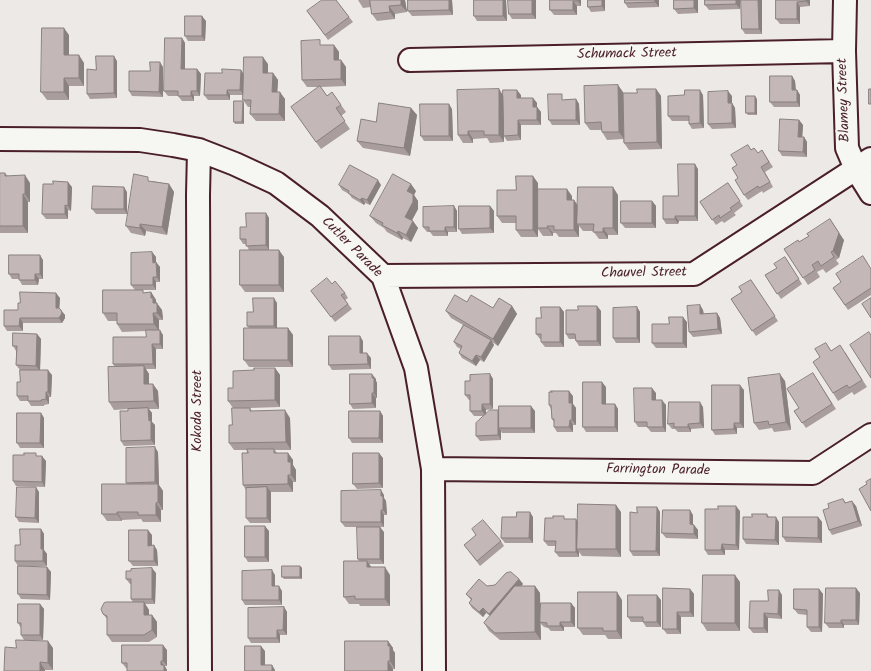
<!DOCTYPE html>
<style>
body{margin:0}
canvas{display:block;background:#ece9e6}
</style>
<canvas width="871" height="671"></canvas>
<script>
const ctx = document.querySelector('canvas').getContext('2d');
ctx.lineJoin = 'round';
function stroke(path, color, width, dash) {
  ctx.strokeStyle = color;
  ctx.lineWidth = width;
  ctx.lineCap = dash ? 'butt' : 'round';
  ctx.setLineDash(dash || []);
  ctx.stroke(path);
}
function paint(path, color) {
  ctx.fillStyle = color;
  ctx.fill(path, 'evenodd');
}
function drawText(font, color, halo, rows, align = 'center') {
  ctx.font = font + ' Kalam,sans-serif';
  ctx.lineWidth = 4;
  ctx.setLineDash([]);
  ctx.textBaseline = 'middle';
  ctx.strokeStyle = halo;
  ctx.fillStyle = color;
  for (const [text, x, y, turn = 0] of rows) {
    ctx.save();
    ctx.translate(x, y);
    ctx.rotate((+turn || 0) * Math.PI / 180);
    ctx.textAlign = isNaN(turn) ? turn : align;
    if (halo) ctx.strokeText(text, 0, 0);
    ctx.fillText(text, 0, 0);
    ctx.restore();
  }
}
const minor = new Path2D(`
 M845,0L844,51L847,148L856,169L871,193
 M410,60L844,51
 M0,139L140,140L173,145L199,150L235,164L276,183L320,216L383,276L416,368L433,469L434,671
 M199,150L198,195L200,671
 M383,276L694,274L871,159
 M433,469L813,473L871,435`);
stroke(minor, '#4a1f2b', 26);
stroke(minor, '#f6f6f2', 22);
paint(new Path2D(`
 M336,0L353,22L328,40L307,11Z
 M358,0H405L407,12L395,14V19L377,21L372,14L371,7L363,8Z
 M408,0H452L453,15L412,16L408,11Z
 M506,0L507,21H477L474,16Z
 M536,0V19H512L509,14Z
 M550,0H581V6H577V15H554L550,10Z
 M588,0H605V11L591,12L588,7Z
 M659,0V7L628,8L625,3Z
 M698,0V13L678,14L674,9Z
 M705,0H740V9L709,10L705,5Z
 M741,0H762V34H745L742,29Z
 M776,0H810V6L800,7V24H780L776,19Z
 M206,21L205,41H188L185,36Z
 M69,35V55L84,63V86H69V100H47L41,92Z
 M182,38L185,43V69H197L201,74L200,96H194V101H182L178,96H168L164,91Z
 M323,45H334L339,52V60H341L346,67V86L321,87L327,96L332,92L346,112L341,116L350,129L321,149L291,107L319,87H307L302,80Z
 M117,61V98L90,99L87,94L96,70Z
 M268,64V73H273L278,80L277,92L285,99V121H256L250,114V107H248L243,100V95H230V100H208L204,95L222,73L241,70L243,73Z
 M163,67V97L132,96L129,91L150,71Z
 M792,76L795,81L796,90H797L800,95V107H774L770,102Z
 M618,85L623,93H637L656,89L661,96L662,149L629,150L624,143L623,139L607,140L602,132V130H590L585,123Z
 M499,89L503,96L521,95V98H533L537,103V107L541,112V125H521V140L507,141L504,136V142L490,143L487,138L473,139V143H463L458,135Z
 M703,95L704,128L692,129L689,124V121H672L668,116Z
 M732,96V103L735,108L736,128L712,129L708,124Z
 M566,99H576L579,104L580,125H552L549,120Z
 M757,99V115H748L746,113Z
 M244,103V124H235L234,122Z
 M411,108L417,115L410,156L363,148L357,141L376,122Z
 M452,109L453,141H424L421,136Z
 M799,120L803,125L802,137H804L807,142V157L782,156L779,151Z
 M748,145L751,150L754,148L758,153L762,150L765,155L773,167L765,172L773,187L763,193L762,191L748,200L744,195L738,178L737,165Z
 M698,169V221H679L678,224H666L663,219L678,196Z
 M0,173H5L8,176L30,183V202H28V233H0Z
 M152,181L169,184L174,192L167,235L146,231L145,236L131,233L126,226Z
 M538,183V212L572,196V200H574L577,205L618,195V235H608V239H599L593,231H583L579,226V237H559L556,233H553V236H543L538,229V237H521L516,230V223H502L497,216L516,190Z
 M728,183L743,206L734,213L736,215L724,223L722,221L716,225L700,202Z
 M339,185H381L370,205L365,203L364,205L352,198L349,194L342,190Z
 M72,187L71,211L68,210V219H46L42,214Z
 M416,191L414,195L418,201V209L412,220L418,228L411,242L403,238L402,240L387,232L384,228L376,223L370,216Z
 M127,192V214H96L92,209Z
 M652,201L656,206V228H625L621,223Z
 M454,206L457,211V232H448V236H433L430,232H427L423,227Z
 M490,206L494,211V233L462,234L459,229Z
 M266,213L269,218V250L284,257V292H245L240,285L249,250L246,244H243L240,239L246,227Z
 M844,240L839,258L836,260L839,264L826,273L823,269L817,272L820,277L808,285L784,249L799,242Z
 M152,252L156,257V262L160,267V282H156V290H135L131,285Z
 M785,257L802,284L781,299L765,275L777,268Z
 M43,260V279H39L38,285H22L19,279H12L9,274Z
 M871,269V295L848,310L833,288Z
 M751,280L778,321L756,336L731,299L742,292Z
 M332,284L345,293L348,298L345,300L352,309L335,322L311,291Z
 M151,292L156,300V302L162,310L163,320H159V330L163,335V349H156V369H146L149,374V384L158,391L159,409H149L152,413V422L155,425V445L124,446L121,441L128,409L114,410L109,402L115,367L113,364L146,337V331L122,332L117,324V321H108L103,313L144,293Z
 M60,298L59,309L65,315V318L62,323H23V331H7L4,326L18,310Z
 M467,302L493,308L512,306L517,314L498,346L492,342L494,345L484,362L480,360L476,366L462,358L459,353L461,349L457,347L454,342L463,325L451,318L446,311Z
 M277,303V328H288L293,335V367H249L244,360L249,328L247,326L253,312Z
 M700,305L703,310L704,314L717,313L720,318L722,334L693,337L689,332Z
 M597,306L601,311V346H579L576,341L575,339H569L566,334L578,310Z
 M560,307L564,312V347H545L541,342V339H540L536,334L541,318Z
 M637,307L640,312V343H616L613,338Z
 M687,322V348H656L652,343L669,324Z
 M37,334L41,339L40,370L52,375L51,397H49V404L44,405V406H31L28,401H20L17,396L20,382V370L16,365V351L13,346Z
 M363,341V353L371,358V369L332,370L329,365Z
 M831,351L845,352L867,387L854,395L852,392L838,401L833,393Z
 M275,368L280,375V407L250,408L252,411L290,418L291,450H275L277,453H288L293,460V465L296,470V482H293V492H270L271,523H250L246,518V490L243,485L247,450H234L229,443L232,425L233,408L228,401L233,388L254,370Z
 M813,373L836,409L806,428L794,411L799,408Z
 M490,374L493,379V409L486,410V414L498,410L499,412L535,411V433H502L501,431V440L480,441L476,436L484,416H474L470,411V400H469L465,395L470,381Z
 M376,379V381L377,383V398H376V408L353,409L350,404Z
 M785,381L791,430L774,432L772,428L759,430L754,423Z
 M606,387V404H615L618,409V432H586L583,427Z
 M744,390V428H737V434L715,435L712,430Z
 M656,393V400L666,405V432H651L647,427H638L635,422Z
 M573,396V404L576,408V425H573V432H557L554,427V422L552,419L551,409L549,405Z
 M703,407L704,428L691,429V432H678L675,429H672L668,424Z
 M380,411L383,416V443H352L349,438Z
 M41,413L44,418V448H20L17,443Z
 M158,452L159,485L163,491V510H161V522H143L141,519L122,520V521H107L102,514L127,484L126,483Z
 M24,455L38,456L46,461L45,487L16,486L13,481Z
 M383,458V488L357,489L353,484Z
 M39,492V523L19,522L16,517Z
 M384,495V498L386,501L387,515H384V527H345L341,522Z
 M843,499L846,503L856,506L862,526L832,535L829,530V508Z
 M657,507L660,512V556H633L630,551L637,513Z
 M740,511L739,550H725V555H708L705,550Z
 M621,512V557L582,556L579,552V557H559L555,552L556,546H548L544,541L566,519L577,521Z
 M767,514L769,517L779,522V545L746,544L743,539L752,517Z
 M693,515V524L694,525L698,530V539L666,538L662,533Z
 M533,517V543H505L501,538Z
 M818,517L822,522V543L786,542L783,537Z
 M41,529L44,534V550L47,554V566H18L15,561L20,545Z
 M472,529L501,541L504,546L480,566L464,545L476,535Z
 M269,531V562H248L245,557Z
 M384,532V564H369L371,567L390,575V606H360L359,604H349L344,597L359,561L358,559Z
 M152,535V546L157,550L158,566H133L129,561Z
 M300,566L302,568V579H284L282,577Z
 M47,567L51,572L50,600L21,599L18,594Z
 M156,573L155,604H145L149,610V615H152L157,622V637L149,642H112L107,635V619L103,614L133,602L131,599V584H130L126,579Z
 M275,575V586L282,591V605H245L242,600Z
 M519,579L523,584L521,586H535L540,593V617L571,603L575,608V627H564V631H551L548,628L544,627L540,623L541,640H500L489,631L484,623L490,616L486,613L483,617L472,608L469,603L471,600L466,594L487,586L495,585Z
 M740,582V631H707L702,623Z
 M690,589L694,594V617H681V634H667L663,629Z
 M819,589L823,594L822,632H811L807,627V615L798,614L794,609Z
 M860,593L859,625H844V628H829L825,623Z
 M782,595V619L768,618V633H753L749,628L768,601Z
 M622,600V639H608L605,635H583L578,628Z
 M661,600V627H646L643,622H631L628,617Z
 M40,604L44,609L43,640H24L21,635V628L18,623Z
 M284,607L287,612V635H280V643H251L248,638Z
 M388,641L393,648V650L395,653V669H393V671H345Z
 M53,648V670H45V671H4Z
 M167,650V666H165L167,670L126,668L122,663Z`), '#a99d9d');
paint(new Path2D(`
 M401,0H405L407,12L401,5Z
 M449,0H452L453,15L449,10Z
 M503,0H506L507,21L503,16Z
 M532,0H536V19L532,14Z
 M578,0H581V6L578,1Z
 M602,0H605V11L602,6Z
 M655,0H659V7L655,2Z
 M694,0H698V13L694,8Z
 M736,0H740V9L736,4Z
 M758,0H762V34L759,29Z
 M806,0H810V6L806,1Z
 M573,1L577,6V15L573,10Z
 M797,2L800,7V24L797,19Z
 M389,6L395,14V19L390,12Z
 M202,16L206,21L205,41L202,36Z
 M64,28L69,35V63L64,55Z
 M182,38L185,43V74L181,69Z
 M334,45L339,52V67L334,60Z
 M79,55L84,63V86L79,78Z
 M114,56L117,61V98L114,93Z
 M263,57L268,64V80L263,73Z
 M341,60L346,67V86L341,79Z
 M160,62L163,67V97L159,92Z
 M197,69L201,74L200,96L197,91Z
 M241,70L244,75V95L240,90Z
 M273,73L278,80L277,99L272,92Z
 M792,76L795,81L796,95L792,90Z
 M64,78L69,86V100L64,92Z
 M618,85L623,92L624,139L619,132Z
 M499,89L504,97V142L499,135Z
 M656,89L661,96L662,149L657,142Z
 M227,90L230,95V100L227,95Z
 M517,90L521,95V103L517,98Z
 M700,90L703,95L704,128L700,123Z
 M797,90L800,95V107L797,102Z
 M191,91L194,96V101L191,96Z
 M728,91L732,96V103L735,108L736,128L732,123L728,103Z
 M280,92L285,99V121L279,114Z
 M755,96L757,99V115L755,113Z
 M533,98L537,103V112L533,107Z
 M576,99L579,104L580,125L576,120Z
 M243,101L244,103V124L242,122Z
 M449,104L452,109L453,141L449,136Z
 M537,107L541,112V125L537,120Z
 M411,108L417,115L410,156L404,148Z
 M518,120L521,125V140L518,135Z
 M799,120L803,125L802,142L798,137Z
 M468,131L473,139V143L468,135Z
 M804,137L807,142V157L803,152Z
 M695,164L698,169V221L695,216Z
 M25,175L30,183V202L25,194Z
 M533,176L538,183V237L533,230Z
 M378,180L381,185L370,205L367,200Z
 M68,182L72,187L71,211L68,206Z
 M169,184L174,192L167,235L162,227Z
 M411,184L416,191L414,195L418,201V209L410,224L405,217L407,191Z
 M124,187L127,192V214L124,209Z
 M613,187L618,195V235L613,228Z
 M567,189L572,196V207L567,200Z
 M23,194L28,202V233L23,226Z
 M362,198L365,203L364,205L360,200Z
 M574,200L579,207L577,224L579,226V237L574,230Z
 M652,201L656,206V228L652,223Z
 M65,205L68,210V219L65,214Z
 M454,206L457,211V232L454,227Z
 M490,206L494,211V233L490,228Z
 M266,213L269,218V250L266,245Z
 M675,216L679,221L678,224L675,219Z
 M830,219L844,240L839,258L833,251Z
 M413,221L418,228L411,242L406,235Z
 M140,224L146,231L145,236L140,228Z
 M547,226L553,233V236L548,228Z
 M445,227L448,232V236L445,231Z
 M603,228L608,235V239L603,232Z
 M398,231L403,238L402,240L397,233Z
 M279,250L284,257V292L279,285Z
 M152,252L156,257V268L153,263Z
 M40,255L43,260V279L40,274Z
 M156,262L160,267V282L157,277Z
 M35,274L39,279L38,285L35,280Z
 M153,277L156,282V290L153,285Z
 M151,292L156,300V302L162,310L163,320L157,313L151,298Z
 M56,293L60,298L59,313L56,308Z
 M274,298L277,303V331L274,326Z
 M700,305L703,310L704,319L700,314Z
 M512,306L517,314L498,346L493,339Z
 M597,306L601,311V346L597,341Z
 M560,307L564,312V347L560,342Z
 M637,307L640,312V343L637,338Z
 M61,310L65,315V318L62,323L59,318Z
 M153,313L159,320V331L154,324Z
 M717,313L720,318L722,334L718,329Z
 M683,317L687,322V348L683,343Z
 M20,318L23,323V331L19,326Z
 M288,328L293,335V367L288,360Z
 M160,330L163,335V349L160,344Z
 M37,334L41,339L40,371L36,366Z
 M360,336L363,341V358L360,353Z
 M491,340L494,345L484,362L481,357Z
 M152,344L156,349V369L153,364Z
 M367,353L371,358V369L368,364Z
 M476,355L480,360L476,366L472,361Z
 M144,366L149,374V392L144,384Z
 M275,368L280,375V407L275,400Z
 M48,370L52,375L51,397L48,392Z
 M372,374L376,379V381L377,383V398L374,393Z
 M490,374L493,379V409L490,404Z
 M780,374L785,381L791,430L786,422Z
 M602,382L606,387V409L602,404Z
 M153,384L158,391L159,409L154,401Z
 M740,385L744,390V428L740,423Z
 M652,388L656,393V405L652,400Z
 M569,391L573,396V404L576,408V425L572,420L569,403Z
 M46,392L49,397V404L46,399Z
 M372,393L376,398V408L372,403Z
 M662,400L666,405V432L663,427Z
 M700,402L703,407L704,428L700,423Z
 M482,404L486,410V416L482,411Z
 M615,404L618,409V432L615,427Z
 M531,406L535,411V433L531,428Z
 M148,408L152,413V422L155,425V445L151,440L149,421Z
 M285,410L290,418L291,450L286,442Z
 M498,410L501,415L499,428L501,431V440L498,435Z
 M380,411L383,416V443L379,438Z
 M41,413L44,418V448L40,443Z
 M570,420L573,425V432L569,427Z
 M734,423L737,428V434L734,429Z
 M688,424L691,429V432L688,427Z
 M155,447L158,452L159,485L163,491V510L158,502V486L155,482Z
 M288,453L293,460V465L296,470V482L291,475L288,462Z
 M379,453L383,458V488L379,483Z
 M42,456L46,461L45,487L42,482Z
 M288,475L293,482V492L288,484Z
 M36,487L39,492V523L35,518Z
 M267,487L271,492V523L267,518Z
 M381,490L384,495V498L386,501L387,515L383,510L381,496Z
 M852,501L856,506L862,526L858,521Z
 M156,503L161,510V522L156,515Z
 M616,505L621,512V557L616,549Z
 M736,506L740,511L739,550L736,545Z
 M657,507L660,512V556L656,551Z
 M381,510L384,515V527L381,522Z
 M690,510L693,515V529L690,524Z
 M117,512L122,520V521L117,514Z
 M530,512L533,517V543L529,538Z
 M776,517L779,522V545L775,540Z
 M818,517L822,522V543L818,538Z
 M576,519L579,524L577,549L579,552V557L576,552Z
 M694,525L698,530V539L694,534Z
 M265,526L269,531V562L265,557Z
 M380,527L384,532V564L380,559Z
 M41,529L44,534V550L47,554V566L43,561L41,549Z
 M148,530L152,535V551L148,546Z
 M722,544L725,550V555L721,550Z
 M154,545L157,550L158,566L154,561Z
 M367,561L372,568L367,567Z
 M300,566L302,568V579L300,577Z
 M47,567L51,572L50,600L47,595Z
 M385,567L390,575V606L385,599Z
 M152,568L156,573L155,604L152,599Z
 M272,570L275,575V591L272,586Z
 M735,575L740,582V631L735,623Z
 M519,579L523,584L493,619L489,614Z
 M279,586L282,591V605L279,600Z
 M535,586L540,593L541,640L535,632Z
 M856,588L860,593L859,625L856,620Z
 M690,589L694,594V617L690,612Z
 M819,589L823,594L822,632L819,627Z
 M779,590L782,595V619L778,614Z
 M617,592L622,600V639L617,631Z
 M657,595L661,600V627L657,622Z
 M144,602L149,610V622L144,615Z
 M571,603L575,608V627L571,622Z
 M40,604L44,609L43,640L40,635Z
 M284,607L287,612V635L283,630Z
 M483,608L486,613L483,617L479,612Z
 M677,612L681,617V634L677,629Z
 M764,613L768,618V633L764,628Z
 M152,615L157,622V637L152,630Z
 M841,620L844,625V628L841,623Z
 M560,622L564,627V631L560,626Z
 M277,630L280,635V643L277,638Z
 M48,641L53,648V670L48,663Z
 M388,641L393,648V650L395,653V669L390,661Z
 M163,645L167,650V666L163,661Z
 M261,646L265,651V670L261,665Z
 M161,661L167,670V671H164L161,665Z
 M388,661L393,669V671H388Z
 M40,662L45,670V671H40Z
 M272,665L275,670V671H272Z`), '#898080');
const building = new Path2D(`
 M322,0H336L349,17L325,35L307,11Z
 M370,0H401V5L389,6L390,12L372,14Z
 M408,0H449V10L408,11Z
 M474,0H503V16H474Z
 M508,0H532V14H509Z
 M550,0H578V1H573V10H550Z
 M588,0H602V6L588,7Z
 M625,0H655V2L625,3Z
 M674,0H694V8L674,9Z
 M705,0H736V4L705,5Z
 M741,0H758L759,29H742Z
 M776,0H806V1L797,2V19H776Z
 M185,16H202V36H185Z
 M42,28H64V55H79V78H64V92H41Z
 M165,38H182L181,69H197V91H191V96H178V91H164Z
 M320,40V45H334V60H341V79L302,80L301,41Z
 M96,56H114V93L87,94V69L96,70Z
 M244,57H263V73H273L272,92H280L279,114H250L251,100H243Z
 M150,62H160L159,92L129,91V71H150Z
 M222,69L241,70L240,90H227V95H204L205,73H222Z
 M770,76H792V90H797V102H770Z
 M618,85L619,132H602L601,122L585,123L584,86Z
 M320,86L327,96L332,92L341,105L336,108L345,121L316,142L291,107Z
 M499,89V135H484V131H468V135H458L457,90Z
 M637,89H656L657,142L624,143L623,93H637Z
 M869,89H871V104H869Z
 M503,90H517V98H533V107H537V120H518V135L504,136Z
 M685,90H700V123L689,124V116H668V96L684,95Z
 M728,91V103H732V123L708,124V92Z
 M548,94H562V100L576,99V120H549Z
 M746,96H755V113H746Z
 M234,101H243L242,122H234Z
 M379,103L411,108L404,148L357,141L361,119L376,122Z
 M420,104H449V136H421Z
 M780,119L799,120L798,137H804L803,152L779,151Z
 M748,145L751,150L754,148L758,153L762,150L769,162L761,167L770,182L759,188L758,186L744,195L735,180L738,178L732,168L737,165L731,155Z
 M678,164H695V216H675V219H663V196H678Z
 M350,165L378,180L367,200L362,198L360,200L348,193L349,191L339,185Z
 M0,173H5V176L25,175V194H23V226H0Z
 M134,174L148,177V181L169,184L162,227L140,224V228L126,226Z
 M393,174L411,184L407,191L413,194V202L405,217L413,221L406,235L398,231L397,233L382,225L383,223L370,216Z
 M516,176H533V230H516V216H497V190H516Z
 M53,181L68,182V206L65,205V214H42L43,184H53Z
 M728,183L740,201L730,208L732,210L720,218L719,215L712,220L700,202Z
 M93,186L124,187V209H92Z
 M578,187H613V228H603V232H593L594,224H577Z
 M538,189H567V200H574V230H554V226H547L548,228H538Z
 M621,201H652V223H621Z
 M454,206V227H445V231H429V227H423V207Z
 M459,206H490V228L459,229Z
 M246,213H266V245L246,246V239H240V227H246Z
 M830,219L839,233L833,251L831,252L834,257L821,266L818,261L812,265L815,270L803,278L784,249L798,240L799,242L809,236L807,234Z
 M240,250H279V285H240Z
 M152,252L153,263L156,262L157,277H153V285H131V253Z
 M9,255H40V274H35V280H19V274H9Z
 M863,256L871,269V288L845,305L833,288L841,282L836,274Z
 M785,257L799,279L777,294L765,275L777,268L774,264Z
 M327,278L332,284L335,281L345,293L341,295L348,304L331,317L311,291Z
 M751,280L775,316L752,331L731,299L742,292L739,287Z
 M103,290H143V293L151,292V298H153V303H157V313H153L154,324H117V313H103Z
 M20,292L56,293V308H59L61,310L62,313L59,318H20L19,326H4V310H18V303H20Z
 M455,295L467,302L471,295L493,308L499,298L512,306L493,339L446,311Z
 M253,298H274V326H247V312H253Z
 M871,298V318L862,304Z
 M700,305V314L717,313L718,329L689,332L687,306Z
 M578,306H597V341H576L575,334H566V310H578Z
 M541,307H560V342H541V334H536V318H541Z
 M637,307V338H613V308Z
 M669,317H683V343H652V324H669Z
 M464,325L491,340L481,357L476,355L472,361L459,353L462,346L454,342Z
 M244,328H288V360H244Z
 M146,330H160V344H152L153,364H113V337H146Z
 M869,332L871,335V378L850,345Z
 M13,333L37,334L36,366L16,365L17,346H13Z
 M329,336H360V353H367L368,364L329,365Z
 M826,343L831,351L840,345L862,380L849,388L847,385L833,393L813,362L820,357L815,349Z
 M144,366V384H153L154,401L109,402L108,367Z
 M254,368H275V400L228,401V388H233V371L254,370Z
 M20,370H48V392H46V399L41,400V401H28V396H17V382H20Z
 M813,373L832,404L802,423L794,411L799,408L787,389Z
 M350,374H372V378H374V393H372V403L350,404Z
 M490,374V404H482V411H470V395H465V381H470V375Z
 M780,374L786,422L769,425L768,421L754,423L748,378Z
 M583,382H602V404H615V427H583Z
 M712,385H740V423H734V429L712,430Z
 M634,388H652V400H662L663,427H647V422H635Z
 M551,391H569V403H572V420H570L569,427H554V419H552L551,405H549V392H552Z
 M669,402H700V423L688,424V427H674V423L668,424Z
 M499,406H531V428H499Z
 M148,408L149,421L151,420V440L121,441L120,411H128V409Z
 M232,408H250V411L285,410L286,442L229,443V425H232Z
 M490,410H498V435L476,436V423Z
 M349,411H380L379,438H349Z
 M17,413H41L40,443H17Z
 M155,447V482L126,483V448Z
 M247,449H274V453H288V462H291V475H288V484L243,485L242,453H248Z
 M24,453H36V456H42V482L13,481V455H24Z
 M353,453H379V483L353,484Z
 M871,479V511L859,489L867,484L866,482Z
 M102,484H158V502L156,503V515H138V512H117V514H102Z
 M17,487H36L35,518L16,517Z
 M267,487V518H246V488Z
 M381,490V496H383V510H381V522H341V491Z
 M843,499L845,503L852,501L858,521L829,530L823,510L829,508L828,504Z
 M578,504L616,505V549H577Z
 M718,506H736V545L722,544L721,550H705V509H718Z
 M637,507H657L656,551H630V512L637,513Z
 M663,510H690V524L694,525V534L662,533Z
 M517,512H530L529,538H501L502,517H516Z
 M752,514H767V517H776L775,540L743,539V517H752Z
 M553,516H564V519H576V552H555L556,541H544L545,518H553Z
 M783,517H818V538L783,537Z
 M483,520L501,541L477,561L464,545L476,535L472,529Z
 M245,526H265V557H245Z
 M357,527H380V559H358Z
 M20,529H41V549H43V561H15V545H20Z
 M129,530H148V546L154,545V561H129Z
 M344,561H367V567H385V599H355V596L344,597Z
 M18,566L47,567V595L18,594Z
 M282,566H300V577H282Z
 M152,568V599H131V579H126V571H131V569Z
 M272,570V586H279V600H242V571Z
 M511,572L519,579L489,614L483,608L479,612L469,603L472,599L466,594L479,579L487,586L495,585L506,573Z
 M703,575H735V623H702Z
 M515,586H535V632L495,633L484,623Z
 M663,588L690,589V612H677V629H663Z
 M826,588H856V620H841V623H825Z
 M794,589H819V627H807V610L794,609Z
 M768,590H779L778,614L764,613V628H749L750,601H768Z
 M578,592H617V631H603V628H578Z
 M628,595H657V622H643V617H628Z
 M107,602H144V615H152V630L144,635H107V616L103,614L101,609L104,603Z
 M541,603H571V622H560V626H547V623L540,622Z
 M18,604H40V635H21V623H18Z
 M284,607L283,630H277V638H248V608Z
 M16,640L48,641V663L40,662V671H4L5,647L16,648Z
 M345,641H388V646H390V661H388V671H345Z
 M122,645H163V661H161V665H164V671H127V663H122Z
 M245,646H261V665H272V671H245Z`);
paint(building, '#c4b7b7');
stroke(building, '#898080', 1);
drawText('14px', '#4a1f2b', '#f6f6f2', [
 ["Schumack Street",627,55,-1],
 ["Blamey Street",845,100,-92],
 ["Cutler Parade",351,248,45],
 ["Chauvel Street",644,274,-1],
 ["Kokoda Street",199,411,-90],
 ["Farrington Parade",658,471,1]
]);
</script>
